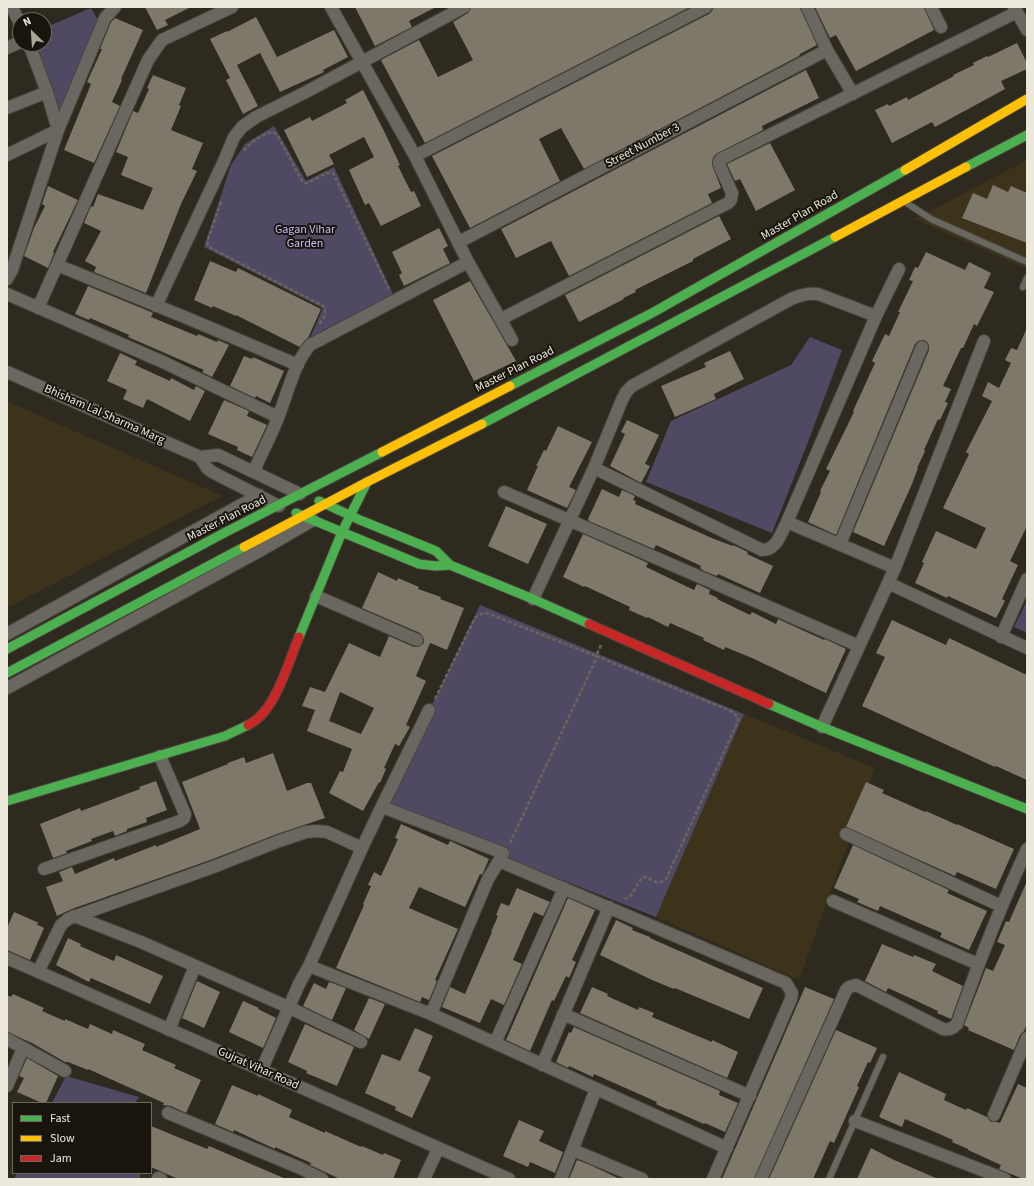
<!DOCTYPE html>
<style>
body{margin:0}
#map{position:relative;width:1034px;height:1186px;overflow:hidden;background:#2f2a1f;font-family:"Source Sans 3",sans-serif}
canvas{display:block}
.frame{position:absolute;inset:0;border:8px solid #ede8dc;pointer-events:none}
.legend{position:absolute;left:12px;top:1102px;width:140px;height:72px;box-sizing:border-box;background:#19150d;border:1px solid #6e6960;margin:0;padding:5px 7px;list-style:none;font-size:12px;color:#ede8dc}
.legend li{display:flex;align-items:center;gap:8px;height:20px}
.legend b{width:20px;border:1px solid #6e6960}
.north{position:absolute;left:12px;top:12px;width:40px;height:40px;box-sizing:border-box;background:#19150d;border:1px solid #6e6960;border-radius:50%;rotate:335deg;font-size:11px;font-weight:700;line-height:16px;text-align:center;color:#ede8dc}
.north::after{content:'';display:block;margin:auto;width:14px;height:18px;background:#aaa69a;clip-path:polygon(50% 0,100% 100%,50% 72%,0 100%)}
</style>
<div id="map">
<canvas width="1034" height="1186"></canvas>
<div class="frame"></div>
<ul class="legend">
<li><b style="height:5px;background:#4caf50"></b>Fast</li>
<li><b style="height:5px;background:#ffc107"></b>Slow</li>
<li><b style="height:5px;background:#c62828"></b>Jam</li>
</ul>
<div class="north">N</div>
</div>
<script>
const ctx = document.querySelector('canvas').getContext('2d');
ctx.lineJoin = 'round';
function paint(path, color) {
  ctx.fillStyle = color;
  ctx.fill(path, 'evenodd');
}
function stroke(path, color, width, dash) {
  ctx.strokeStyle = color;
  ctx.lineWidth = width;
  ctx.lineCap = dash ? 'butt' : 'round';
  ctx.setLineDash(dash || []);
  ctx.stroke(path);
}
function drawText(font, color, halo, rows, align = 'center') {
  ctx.font = font + ' "Source Sans 3",sans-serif';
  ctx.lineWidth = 4;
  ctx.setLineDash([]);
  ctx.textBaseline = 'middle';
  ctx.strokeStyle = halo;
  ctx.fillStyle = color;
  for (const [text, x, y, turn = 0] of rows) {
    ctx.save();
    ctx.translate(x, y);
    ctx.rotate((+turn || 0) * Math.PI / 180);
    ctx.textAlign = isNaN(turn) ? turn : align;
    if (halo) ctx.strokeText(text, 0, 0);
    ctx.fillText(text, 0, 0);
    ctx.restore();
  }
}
paint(new Path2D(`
 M1027,160V269L915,219Z
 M9,402L222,496L7,608V407Z
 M744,714L875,768L799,980L656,917Z`), '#3d331b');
paint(new Path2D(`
 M91,8L101,25L59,113L30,44H44V28Z
 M274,126L306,181L334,167L393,294L377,306L308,343L323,308L204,247L231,165L245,144Z
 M810,337L842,350L808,442L772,533L646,482L671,421L791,365Z
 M1027,601V633L1014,627Z
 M480,605L744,714L656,917L382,809Z
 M66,1076L139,1097L135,1103H52Z
 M17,1173H141L139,1179H14Z`), '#504963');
paint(new Path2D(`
 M145,7H191L165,20L168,25L157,30Z
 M355,7H436L409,21L412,27L375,46Z
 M471,7H690L425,143L381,60L419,40L438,77L473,60L453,22L468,13Z
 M713,7H800L817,45L800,54L799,56L584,169L561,128L539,139L560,181L470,228L432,156L709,14L712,11Z
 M815,7H924L934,30L856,71L836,35L830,38Z
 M256,17L277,57L334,30L348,57L323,70L324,72L280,92L260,53L237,65L258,106L243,114L226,80L230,78L210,39L227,31V32Z
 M115,18L143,30L121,79L122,80L112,102L120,106L94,163L64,150L91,84L87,82L102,49H100L111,22Z
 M1017,43L1027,63V69L1001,81L1005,89L935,127L932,122L892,143L875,110L888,104L889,106L907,97L908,100L954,76L953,75L974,65L973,63L987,56L988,57Z
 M806,70L819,98L762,126L763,130L715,155L713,158L712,164L721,188L708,194L712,203L569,276L551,241L516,258L501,229Z
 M153,75L186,88L179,105L181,106L171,130L203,143L192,169L197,171L181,204L146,293L94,272L96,267L85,261L101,231L84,223L91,206L93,207L98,194L143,210L153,188L121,175L128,157L116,152L133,111L138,113L149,89L147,88Z
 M363,90L386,135L400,165L398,166L411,192L414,191L421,206L381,226L369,203L365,205L349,170L374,157L364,137L329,155L334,164L307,177L284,130L310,117L312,121L347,103L345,100Z
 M770,143L795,190L756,211L740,179L735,181L727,164Z
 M993,185L1008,192L1011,186L1027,193V243L962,218L973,193L987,199Z
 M48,186L78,200L53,252L54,253L48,268L24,256L34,228L45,206L42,204Z
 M719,216L731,239L693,259V261L635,290L636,292L623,298L624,299L579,322L565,295Z
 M439,228L448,246L443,249L450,263L404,286L399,275L402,273L392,252Z
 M926,252L965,270L969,262L991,273L984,288L994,292L977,326L974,324L963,348H961L943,386L951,389L945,402L948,403L940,420L938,419L924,450L925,451L917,468H918L912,484L884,546L853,532L929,350L928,343L924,340L918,341L915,344L836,535L808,522L821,492L820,491L830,471L826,469L854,412L853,411L875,363L872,361L885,334L889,336L900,312H898L913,281L909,280L915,267L918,268Z
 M210,261L236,272L238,268L321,309L308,338L300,347L236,315V316L213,306L212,308L194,300Z
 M470,281L516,361L474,381L433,300Z
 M88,286L151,312L153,313L151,317L197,336L198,334L217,342L218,340L229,345L212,377L202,372L204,370L128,337L129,335L90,318L89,320L75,314Z
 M1027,328V526L1010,561L1018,565L1002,599L1005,601L996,618L948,596L947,598L915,583L924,563L922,562L936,531L976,549L986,528L943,508L969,454L966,452L992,401L982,396L988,382L999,388L1011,363L1005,360L1011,348L1017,350Z
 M730,351L744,379L714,394L716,399L675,417L661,386L706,367L704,363Z
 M120,353L137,361L135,365L170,381L171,378L194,390L196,386L205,391L190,421L147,399L143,408L123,399L127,390L107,381Z
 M244,356L252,359L253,357L284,371L270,403L256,396L255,398L230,386Z
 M224,400L249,411L247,416L267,425L252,457L237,450L238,447L208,434Z
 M627,420L659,435L645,464L650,466L641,483L610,466L625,434L621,432Z
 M558,426L592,442L569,487L576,490L567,508L527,490L538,466H536L544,450L546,451Z
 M602,489L619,497L622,490L635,496L633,500L636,501L635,504L714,539L733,546V545L748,552L747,554L773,566L760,593L718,574L717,576L704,571L700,568L701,566L656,545L654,549L589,521L588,519Z
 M506,506L547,524L528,564L488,546Z
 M583,534L648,563L646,567L694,590L697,584L710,590L709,594L718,598L717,599L750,615L752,612L776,624L778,619L824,640L825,639L846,649L826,693L752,658L725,647L724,650L703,640L704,638L670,623L668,627L648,617L647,618L629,610L630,607L585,586L584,587L563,577Z
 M378,572L397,581L398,578L419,587L418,589L441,597L440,599L464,608L447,650L430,643L416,676L426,681L406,725L410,727L399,746L395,744L384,768L386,769L380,783L379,782L363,811L329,793L340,771L343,772L352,749L307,731L315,710L302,706L310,687L325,692L349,643L380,657L389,636L414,647H418L424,643V639L420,633L362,608ZM340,692L374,708L361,734L329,721Z
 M892,620L946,645L949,638L1027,675V780L996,766L995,767L862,706L885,657L876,653Z
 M273,753L287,791L307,783H311L325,818L277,834L213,859L72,909L57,916L46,887L63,881L59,872L72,867L75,874L114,858L115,861L156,845V847L200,829L182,782L228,764V763L244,757L246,763Z
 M156,781L167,810L146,818L147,822L127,829V831L115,836L113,831L91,839L92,841L66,851L67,853L53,858L40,824L80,808L81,811L140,789L139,787Z
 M866,782L884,790L882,793L925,812L926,811L957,825V824L1014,849L996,889L957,872L955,876L846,827Z
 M401,824L448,845L450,841L489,859L482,875L480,874L465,907L419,887L409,908L458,929L435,980L437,981L429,1000L422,997L420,1002L336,968L364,905L363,904L371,886L368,885L374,872L381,876L398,839L395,838Z
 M853,845L949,890L947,893L987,911L969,950L940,937L942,933L923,925L880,906L878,911L857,902L859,899L834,888Z
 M1027,881V1024L1024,1031L1020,1035L1014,1050L968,1030L969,1028L964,1025L986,968L993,971L1005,945L997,942L1006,921L1009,922Z
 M517,888L550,902L543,916L534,912L525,932L513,960L522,964L504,1005L491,999L480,1023L442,1007L450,987L465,994L492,932H491L498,916L496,915L501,903L509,906Z
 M568,898L595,910L572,960L576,962L569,978L566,976L554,1001L552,1000L530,1051L506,1040Z
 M14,912L39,923L36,924L44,928L30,960L7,950V928Z
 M616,920L633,928L632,930L650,937V938L763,988L749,1019L675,988L674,989L652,980L600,955Z
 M68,938L81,944L80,946L114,961L116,955L163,976L150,1004L91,978L89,982L56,965Z
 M882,944L913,957L914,955L936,964L932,971L963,986L951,1019L937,1013L938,1011L921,1003L888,988L886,992L865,981Z
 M197,981L220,992L204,1028L182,1018Z
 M329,982L346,988L332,1020L303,1006L314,983L326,989Z
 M592,987L608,994L607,996L638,1010L639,1007L654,1013L652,1017L712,1042V1040L738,1052L727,1078L580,1013Z
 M805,987L834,999L754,1179H722Z
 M13,994L44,1008L42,1011L65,1021V1019L88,1029L90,1024L112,1034L113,1030L145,1044L142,1050L176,1065L174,1068L201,1080L186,1113L171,1106L163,1105L164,1103L88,1069V1070L68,1062H65L32,1043L7,1032V995L11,997Z
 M369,998L385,1004L369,1039L354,1030Z
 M243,1001L259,1008L258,1009L276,1018L263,1048L229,1032Z
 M305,1024L354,1047L337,1086L306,1073L307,1071L288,1062Z
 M574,1027L720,1091L719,1095L738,1103L725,1132L705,1123L704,1124L670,1109L669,1110L656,1104L657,1102L594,1074L593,1077L569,1066L568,1068L556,1062L569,1032L571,1033Z
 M415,1028L433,1036L418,1071L431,1077L412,1118L395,1110L396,1107L365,1093L382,1054L400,1061Z
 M836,1030L877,1048L870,1063L868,1062L857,1086L859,1087L834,1143L830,1141L813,1179H769Z
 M27,1058L58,1076L46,1103H42L17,1092L24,1078L19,1076Z
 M899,1072L946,1094L944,1100L966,1110L967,1108L987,1117L991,1122H997L1000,1123L1018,1084L1027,1088V1179H1023L999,1169L1001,1165L968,1150V1149L952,1142L953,1140L905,1119L902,1127L879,1117Z
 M232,1085L258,1096V1094L292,1110L289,1117L325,1133V1131L361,1147L362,1146L383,1155L384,1153L401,1160L393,1179H340L310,1165L311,1163L275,1147V1149L234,1130L233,1132L215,1124Z
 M519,1120L544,1131L539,1141L563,1152L555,1173L530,1162L528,1167L503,1156Z
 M151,1126L207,1149L209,1146L286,1179H178L151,1167Z
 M871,1148L892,1159L938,1179H857Z
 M577,1160L588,1164L620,1179H569Z`), '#7e786a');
const lane = new Path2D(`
 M905,202L931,219L1027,262
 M1023,287L1027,278
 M829,1179L883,1057`);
const street = new Path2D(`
 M12,7L20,24
 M331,7L415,156L468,262L512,340
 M807,7L827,50L853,94
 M931,7L941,27
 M1014,7L1027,30
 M7,48L20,42
 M7,108L47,92
 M7,155L58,130L105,18L115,7
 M415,156L706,7
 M459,242L827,50
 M57,265L187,318L298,365
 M7,279L12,270L58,130L47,92L29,44
 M7,294L163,362L278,417
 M156,306L224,161L234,137L242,127L256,117L306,92L464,7
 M38,308L148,60L162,40L232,7
 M876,316L899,269
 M501,319L728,203L731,200L732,193L719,164V162L721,159L1017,12
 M7,372L200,457L218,455L300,494
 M200,457L207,468L212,472L279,506
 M254,471C262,452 272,434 279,415C288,392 294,364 310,345L468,262
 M504,492L859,646
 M787,522C781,533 777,550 762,550L594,468L622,400L626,392L632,386L791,299C800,295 808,293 818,294L876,316L787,522L895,568
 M840,544L922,347
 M888,583L1027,648
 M316,596L417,640
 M533,599L594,468
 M7,634L259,495
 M1001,637L1027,579
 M7,688L263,549L313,520
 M429,710L382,806L390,810L503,853L499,861
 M822,727L895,568L984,341
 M846,834L1001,906
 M362,848L382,806
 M44,869L180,821L184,818L185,814L160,756
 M833,901L978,964
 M74,916L141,942L288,1007L361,1042
 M7,958L509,1179
 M38,972L61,925L68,919L216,866L279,841L306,832L317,831L327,832L362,848L309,966L431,1014L727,1148
 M431,1014L488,879L499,861L786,983L792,993L791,999L713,1179
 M563,1014L750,1096
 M169,1030L195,966
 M7,1039L65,1071
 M495,1043L564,888
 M542,1065L609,907
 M261,1071L299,984L309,966
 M7,1086L23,1048
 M168,1113L300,1168L322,1179
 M994,1115L1027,1038
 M855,1121L1005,1179
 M573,1150L642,1179
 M158,1178L161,1179
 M424,1179L438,1149
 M561,1179L596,1089
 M761,1179L846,990L849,987L856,985L943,1029C949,1030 952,1029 957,1024C978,964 1000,907 1027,849`);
const fast = new Path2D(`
 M966,167L1027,135
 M510,386L652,313L905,170
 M482,424L835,237
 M319,501L360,520L436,551L450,565L533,599L589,624
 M296,513L419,564L436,566L450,565
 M299,637L342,532L367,482
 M7,649L224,533L382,452
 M7,673L244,547
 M769,704L822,727L1027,809
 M7,801L225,736L248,725`);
const slow = new Path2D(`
 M905,170L1027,99
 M835,237L966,167
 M382,452L510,386
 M244,547L367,482L482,424`);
const jam = new Path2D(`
 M589,624L769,704
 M248,725C275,713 288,663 299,637`);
stroke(lane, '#49453c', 8);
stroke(street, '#49453c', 14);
stroke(fast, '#49453c', 11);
stroke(slow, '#49453c', 11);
stroke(jam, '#49453c', 11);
stroke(new Path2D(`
 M244,151C249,143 263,133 273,132L278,136L302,181L304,183H307L327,173H333L389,289
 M221,202L207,242L208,245L211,248L323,306C328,313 323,319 319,325
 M601,645L596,656L733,712L738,717V721L666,879C655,888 652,876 642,877L630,897L624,899
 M435,699L475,618L481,614L487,613L596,656
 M510,843L597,657`), '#68655d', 2.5, [4, 2]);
stroke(lane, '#6a6760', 6);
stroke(street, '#6a6760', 12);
stroke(fast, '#4caf50', 9);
stroke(slow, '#ffc107', 9);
stroke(jam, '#c62828', 9);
drawText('12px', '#ede8dc', '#19150d', [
 ["Street Number 3",643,146,-28],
 ["Master Plan Road",800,216,-30],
 ["Master Plan Road",515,370,-27],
 ["Bhisham Lal Sharma Marg",104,415,24],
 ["Master Plan Road",227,519,-27],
 ["Gujrat Vihar Road",258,1069,24]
]);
drawText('12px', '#c8b9fa', '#19150d', [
 ["Gagan Vihar",305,230],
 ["Garden",305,244]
]);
</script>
